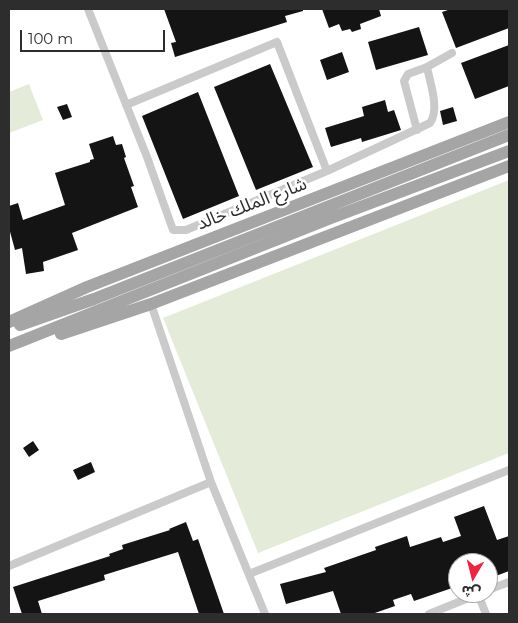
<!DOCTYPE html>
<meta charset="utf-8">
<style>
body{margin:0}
#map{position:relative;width:518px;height:623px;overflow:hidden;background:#fff;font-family:Montserrat,"Noto Sans Arabic",sans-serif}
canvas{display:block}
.frame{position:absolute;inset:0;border:10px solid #2d2d2d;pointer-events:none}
.north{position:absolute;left:448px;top:553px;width:50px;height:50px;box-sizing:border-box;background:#fff;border:1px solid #ababab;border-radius:50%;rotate:188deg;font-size:14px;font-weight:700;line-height:20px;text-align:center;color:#2d2d2d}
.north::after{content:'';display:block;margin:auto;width:18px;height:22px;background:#ee2540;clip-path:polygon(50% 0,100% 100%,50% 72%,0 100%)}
.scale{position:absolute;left:20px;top:30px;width:145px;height:22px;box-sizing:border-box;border:2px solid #2d2d2d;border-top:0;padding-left:6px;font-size:15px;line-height:18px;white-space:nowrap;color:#2d2d2d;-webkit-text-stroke:4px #fff;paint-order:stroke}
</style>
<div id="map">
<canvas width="518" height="623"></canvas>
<div class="frame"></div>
<div class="north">ش</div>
<div class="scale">100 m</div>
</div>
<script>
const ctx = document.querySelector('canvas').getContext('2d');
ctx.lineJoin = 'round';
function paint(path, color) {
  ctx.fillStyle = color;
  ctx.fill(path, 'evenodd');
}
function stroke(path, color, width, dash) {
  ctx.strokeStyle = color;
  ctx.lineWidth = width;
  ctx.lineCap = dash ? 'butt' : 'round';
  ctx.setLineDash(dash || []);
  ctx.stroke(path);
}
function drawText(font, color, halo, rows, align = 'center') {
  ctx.font = font + ' Montserrat,"Noto Sans Arabic",sans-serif';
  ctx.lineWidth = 5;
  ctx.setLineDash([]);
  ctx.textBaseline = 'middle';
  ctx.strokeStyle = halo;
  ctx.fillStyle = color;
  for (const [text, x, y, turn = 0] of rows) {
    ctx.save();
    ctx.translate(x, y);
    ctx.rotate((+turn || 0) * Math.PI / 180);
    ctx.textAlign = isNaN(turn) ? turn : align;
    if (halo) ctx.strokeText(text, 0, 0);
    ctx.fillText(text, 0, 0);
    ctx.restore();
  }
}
paint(new Path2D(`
 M29,84L43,120L9,133V92Z
 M509,180V453L258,553L163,318Z`), '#e4ecd9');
paint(new Path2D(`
 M164,9H303V11L285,16L287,22L175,57L171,43L176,42Z
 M322,9H379L381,16L360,24L361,29L352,32L350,29L342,31L339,24L329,28Z
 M451,9H509V28L456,48L442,12Z
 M419,27L428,55L376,70L368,42Z
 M509,45V86L475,99L461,63Z
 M342,52L349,72L327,80L320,60Z
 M270,64L313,167L256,190L214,87Z
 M198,92L239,196L183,219L142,116Z
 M385,100L388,112L394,110L401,130L362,142L361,138L331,147L325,128L364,116L362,107Z
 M67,104L72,117L63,120L57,107Z
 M453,107L457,121L443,125L440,111Z
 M113,136L116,145L122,144L126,157L124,158L134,186L131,187L138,207L72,233L78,250L43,262L44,271L26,274L22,248L15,250L9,228V206L18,203L23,220L65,205L55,173L90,162V160L94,159L89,144Z
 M33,441L39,450L29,457L23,448Z
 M91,462L95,472L78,480L73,470Z
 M484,506L497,540L509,536V571L488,579V563H458V586L414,601L411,594L393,600L395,606L372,614H341L333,591L286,604L280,584L326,572L324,568L376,550L375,547L407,536L410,547L441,537L443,542L461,536L454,517Z
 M186,522L193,541L198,539L224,614H199L178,552L104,575L105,580L38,601L42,614H22L13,587L110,556L109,554L123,549L122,545L170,530L169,529Z`), '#141414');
stroke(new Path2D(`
 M88,9L147,157L173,230H186L327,171L430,123C440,109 430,83 427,67L452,53
 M126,105L277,42L327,171
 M417,130L404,81L408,74L427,67
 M151,304L211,482L265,614
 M9,566L211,482
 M249,574L509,470
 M488,590L509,582
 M478,594L486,614
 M429,614L481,593`), '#cacaca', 8);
stroke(new Path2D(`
 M9,322L87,287L509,122
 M20,325L94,299L509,135
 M61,334L151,304L509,166
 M9,346L331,218L509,151`), '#a5a5a5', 12);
drawText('18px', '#2d2d2d', '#fff', [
 ["شارع الملك خالد",252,204,-21]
]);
</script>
